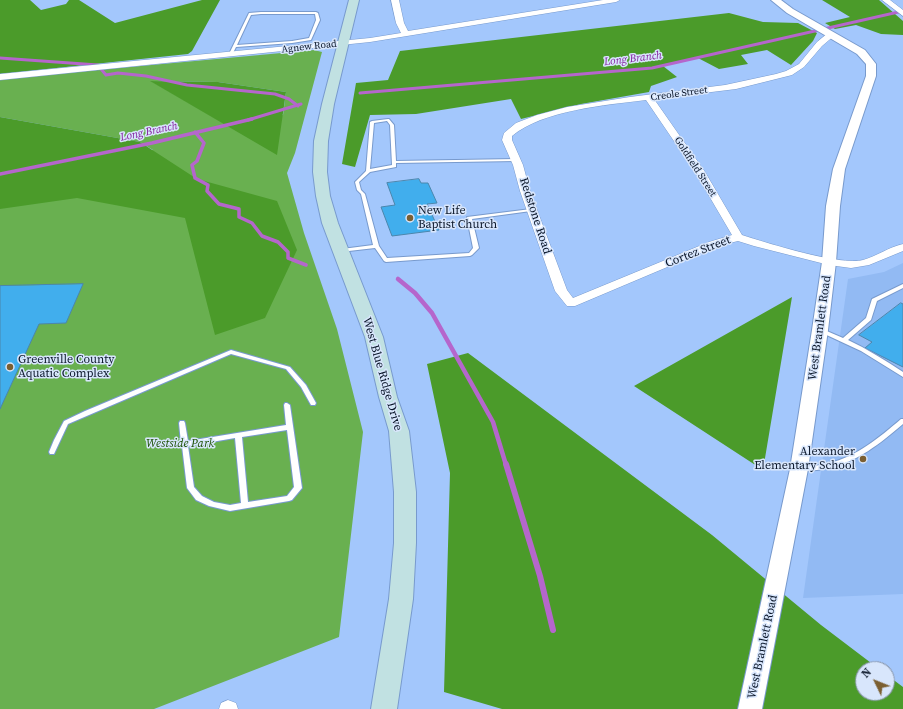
<!DOCTYPE html>
<style>
body{margin:0}
#map{position:relative;width:903px;height:709px;overflow:hidden;background:#a3c7fc;font-family:"Source Serif 4",serif}
canvas{display:block}
.north{position:absolute;left:855px;top:661px;width:40px;height:40px;box-sizing:border-box;background:#d8e6fc;border:1px solid #8693a8;border-radius:50%;rotate:313deg;font-size:11px;font-weight:700;line-height:16px;text-align:center;color:#0a1629}
.north::after{content:'';display:block;margin:auto;width:14px;height:18px;background:#7b5f32;clip-path:polygon(50% 0,100% 100%,50% 72%,0 100%)}
</style>
<div id="map">
<canvas width="903" height="709"></canvas>
<div class="north">N</div>
</div>
<script>
const ctx = document.querySelector('canvas').getContext('2d');
ctx.lineJoin = 'round';
function paint(path, color) {
  ctx.fillStyle = color;
  ctx.fill(path, 'evenodd');
}
function stroke(path, color, width, dash) {
  ctx.strokeStyle = color;
  ctx.lineWidth = width;
  ctx.lineCap = dash ? 'butt' : 'round';
  ctx.setLineDash(dash || []);
  ctx.stroke(path);
}
function drawText(font, color, halo, rows, align = 'center') {
  ctx.font = font + ' "Source Serif 4",serif';
  ctx.lineWidth = 3;
  ctx.setLineDash([]);
  ctx.textBaseline = 'middle';
  ctx.strokeStyle = halo;
  ctx.fillStyle = color;
  for (const [text, x, y, turn = 0] of rows) {
    ctx.save();
    ctx.translate(x, y);
    ctx.rotate((+turn || 0) * Math.PI / 180);
    ctx.textAlign = isNaN(turn) ? turn : align;
    if (halo) ctx.strokeText(text, 0, 0);
    ctx.fillText(text, 0, 0);
    ctx.restore();
  }
}
paint(new Path2D(`
 M903,263V594L803,598L848,279L884,272Z`), '#92baf3');
paint(new Path2D(`
 M314,50L322,52L295,153L287,173L304,233L337,329L363,432L339,637L154,709H0V188L153,150L140,142L0,117V79ZM151,81L218,82L286,92L283,115L234,129Z`), '#69b050');
paint(new Path2D(`
 M0,0H30L41,10L66,4L69,0H79L115,23L202,0H220L192,51L188,54L0,74Z
 M822,0H879L903,21V35L881,34L856,25L835,29L825,23L850,17Z
 M729,13L763,22L798,23L817,33L813,41L791,65L767,50L741,55L748,64L719,69L698,58L663,66L677,77L651,86L649,92L581,104L521,119L511,99L416,114L370,115L355,167L342,164L356,83L388,80L400,51Z
 M150,81L218,82L286,92L277,155Z
 M0,117L140,142L197,179L277,201L297,250L265,318L215,335L185,218L77,198L0,209Z
 M792,297L763,470L634,386Z
 M468,353L712,535L821,625L879,669H863V693H887V675L903,687V709H502L444,692L450,473L427,364Z`), '#4b9b2a');
stroke(new Path2D(`
 M0,58L98,65
 M101,69L106,75L118,73L146,76L187,85L275,94L289,99L298,106
 M360,93L652,68L903,11
 M248,120L301,104`), '#b566cc', 3);
stroke(new Path2D(`
 M195,132L204,143L197,161L192,165L195,178L208,185L207,191L219,204L239,209V217L252,223L262,236L278,242L288,252V258L306,265
 M0,174L152,143L252,119`), '#b566cc', 3.5);
stroke(new Path2D(`
 M398,279L415,293L432,313L493,422L506,465`), '#b566cc', 4.5);
stroke(new Path2D(`
 M506,464L540,576L553,630`), '#b566cc', 6);
const building = new Path2D(`
 M419,179L421,183H428L437,203L427,204L439,230L392,236L381,207L395,205L387,183Z
 M83,284L66,323L39,324L0,409V286Z
 M901,303L903,304V367L865,348L872,342L859,335Z`);
paint(building, '#41aeed');
stroke(building, '#4b86ac', 1);
const service = new Path2D(`
 M261,12H316L318,13L320,20L311,40L292,43L236,47L232,55H230L229,54L249,13ZM261,14H315L316,20L309,38L292,41L237,45L251,15Z
 M388,119H389L394,125L396,161L516,159L518,160L516,161L396,163V167L370,172L359,182L361,190L365,194L379,246L387,258L469,253L473,248L467,218V217L531,209L533,210L531,211L472,219L479,248L472,255L470,256L386,262L384,261L375,248L340,252L339,251L340,250L342,249L373,245L361,194L357,190L355,182L366,171L370,122L372,121ZM387,121L390,125L392,165L370,169L374,123Z
 M903,284V288L877,301L871,320L848,340C867,349 885,360 903,372V377L861,351L818,331L817,330L818,329H822L843,338L866,318L872,299Z
 M231,350L290,367L306,385L316,403L315,405H311L301,387L286,369L231,354L89,415L68,424L54,454H50L49,452L54,440L64,421L85,411Z
 M285,403H287L290,405L302,488L292,500L289,501L230,511L209,506L196,500L187,488L182,446L181,444V443L179,423L180,421H184L185,423L188,441L286,425L284,405ZM287,430L294,487L287,496L248,502L242,437ZM235,438L241,503L230,505L214,502L202,496L194,487L188,446Z
 M901,419H903V424C881,443 857,462 829,468C820,470 810,471 801,471H799L798,469L799,467H801C810,466 820,466 829,463C856,457 880,437 901,419Z`);
const minor = new Path2D(`
 M391,0H399L404,23L408,31L603,0H620L616,2L370,42L0,80V74L370,38L401,33L396,23Z
 M882,0H890L903,10V16Z
 M828,33H834L835,35L822,46L804,67L792,75L736,89L654,99L705,172L742,235C767,243 840,266 863,260C877,256 889,247 903,244V251L869,265L851,268L829,265L754,246L738,241L717,246L575,306H567L555,291L520,191L513,165L502,140L504,133L516,123L537,115L567,107L630,97L725,85L776,74L786,71L799,64L817,42ZM646,100L695,172L732,235L709,242L573,298L567,290L530,191L523,165L512,140V136C543,110 606,105 646,100Z
 M228,700L236,703L238,709H219L221,703Z`);
const tertiary = new Path2D(`
 M771,0H781L793,9L865,50L876,64V76L845,169L840,206L836,262L828,330L808,469L762,709H738L790,469L812,330L822,262L826,206L833,169L866,76V64L857,54L787,13Z`);
const secondary = new Path2D(`
 M349,0H359L334,104L328,141L327,172L330,196L338,223L383,337L397,397L409,431L416,492V543L413,599L397,709H371L389,599L394,543V492L389,431L379,397L365,337L322,223L316,196L313,172L314,141L322,104Z`);
stroke(service, '#789acd', 2);
stroke(minor, '#789acd', 1);
stroke(tertiary, '#789acd', 2);
stroke(secondary, '#789acd', 2);
paint(service, '#fff');
paint(minor, '#fff');
paint(tertiary, '#fff');
paint(secondary, '#c1e1e2');
for (const [x, y, r, color] of [
 [410,218,4,"#7b5f32"],
 [10,367,4,"#7b5f32"],
 [863,459,4,"#7b5f32"]
]) {
  const dot = new Path2D();
  dot.arc(x, y, r, 0, 2 * Math.PI);
  ctx.fillStyle = color;
  ctx.fill(dot);
  stroke(dot, '#d8e6fc', 1.5);
}
drawText('10px', '#0a1629', '#d8e6fc', [
 ["Agnew Road",309,47,-6],
 ["Creole Street",679,94,-8],
 ["Goldfield Street",695,167,57]
]);
drawText('italic 11px', '#821d9b', '#d8e6fc', [
 ["Long Branch",633,59,-7],
 ["Long Branch",149,132,-12]
]);
drawText('12px', '#0a1629', '#d8e6fc', [
 ["New Life",418,211],
 ["Baptist Church",418,225],
 ["Greenville County",18,360],
 ["Aquatic Complex",18,374],
 ["Alexander",855,452,"right"],
 ["Elementary School",855,466,"right"]
], 'left');
drawText('12px', '#0a1629', '#d8e6fc', [
 ["Redstone Road",535,216,72],
 ["Cortez Street",698,252,-21],
 ["West Bramlett Road",820,328,-82],
 ["West Blue Ridge Drive",382,374,74],
 ["West Bramlett Road",763,647,-78]
]);
drawText('italic 12px', '#1b5000', '#d8e6fc', [
 ["Westside Park",180,444]
]);
</script>
